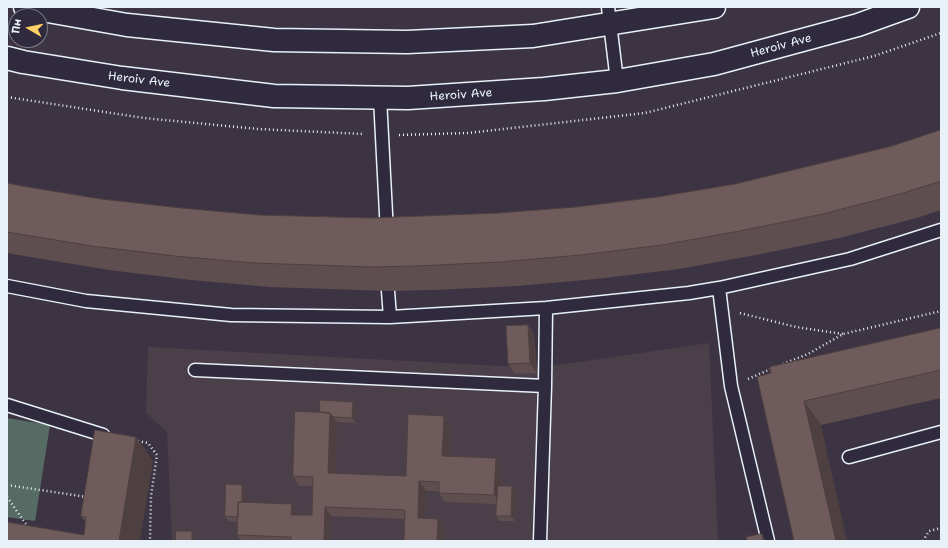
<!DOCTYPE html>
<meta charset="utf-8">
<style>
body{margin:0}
#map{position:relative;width:948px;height:548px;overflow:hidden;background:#3c3443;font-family:"Shantell Sans",sans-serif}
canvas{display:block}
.frame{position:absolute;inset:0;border:8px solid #e8f1f8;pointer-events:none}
.north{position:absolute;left:8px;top:8px;width:40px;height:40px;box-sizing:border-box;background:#2f2a3d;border:1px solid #797a88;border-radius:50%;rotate:279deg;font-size:11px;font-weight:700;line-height:16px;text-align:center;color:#e8f1f8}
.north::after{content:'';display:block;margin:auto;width:14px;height:18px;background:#ffd166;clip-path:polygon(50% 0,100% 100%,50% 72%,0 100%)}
</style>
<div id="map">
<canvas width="948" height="548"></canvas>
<div class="frame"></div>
<div class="north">Пн</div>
</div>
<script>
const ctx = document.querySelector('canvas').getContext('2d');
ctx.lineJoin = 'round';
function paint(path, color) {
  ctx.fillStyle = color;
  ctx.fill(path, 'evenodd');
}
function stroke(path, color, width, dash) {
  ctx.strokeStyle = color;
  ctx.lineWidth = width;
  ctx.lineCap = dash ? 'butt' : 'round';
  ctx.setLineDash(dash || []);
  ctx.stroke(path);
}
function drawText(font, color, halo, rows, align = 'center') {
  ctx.font = font + ' "Shantell Sans",sans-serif';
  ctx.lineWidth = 3;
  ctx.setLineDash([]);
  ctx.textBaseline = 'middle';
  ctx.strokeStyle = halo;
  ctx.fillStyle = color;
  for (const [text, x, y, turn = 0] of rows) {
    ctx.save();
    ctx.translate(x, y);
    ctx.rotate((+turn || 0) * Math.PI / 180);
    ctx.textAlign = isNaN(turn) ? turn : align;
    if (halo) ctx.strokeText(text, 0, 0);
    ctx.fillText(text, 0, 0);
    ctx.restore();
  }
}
paint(new Path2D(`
 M709,343L718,541H172L167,432L146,413L148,347L500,366L545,367Z`), '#4b404a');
paint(new Path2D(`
 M7,418L50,425L35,521L7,517Z`), '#576b65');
const lane = new Path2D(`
 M608,7L617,81
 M380,98L387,233
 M7,286L86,301L231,315L390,317L546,308L689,293L719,288L850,259L941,230
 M719,288L731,386L768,541
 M388,291L390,317
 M195,370L545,386
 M7,405L103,435L102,441
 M849,457L941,432
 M540,541L545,386L546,308`);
const secondary = new Path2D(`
 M25,7L127,25L274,40L407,42L533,36L714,7
 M7,58L23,62L122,78L274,96L408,98L544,89L617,81L714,64L858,25L908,7`);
stroke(lane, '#e8f1f8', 15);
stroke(secondary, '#e8f1f8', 25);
stroke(new Path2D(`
 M7,97L144,118L258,129L364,134
 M399,135L468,133L645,113L874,56L941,33
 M740,313L796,327L843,334
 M783,364L808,354L843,334L941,311
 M748,379L773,368
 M138,441L148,443L157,455L151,496L150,541
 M7,485L87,497
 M7,497L28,527
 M923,541L929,531L941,528`), '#e8f1f8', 2.5, [1, 3]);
stroke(lane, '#2f2a3d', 12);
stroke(secondary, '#2f2a3d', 22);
paint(new Path2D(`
 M941,130V210L917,218L839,238L756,255L679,269L596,279L517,286L434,290L388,291L270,287L191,280L109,270L30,257L7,253V183L22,186L101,199L181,208L259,215L371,218L499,213L576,207L657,197L735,184L892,146Z
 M528,325L534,334L537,373L515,374L508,364Z
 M941,328V398L821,425L771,373Z
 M353,402L356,407L355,423L337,422L335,473L406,476L444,416L450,425L449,456L496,458L502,468V486H512L516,491L515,521H499L496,516V504L445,502L439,493V491H426L425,518L444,528V541H404L405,519L331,516V541H241L237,535V522L228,521L225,516L242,485L246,490L245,502L298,513V515H312L313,486H299L293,476L320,412Z
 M136,437L153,461L86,523L81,516Z`), '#5f4e4f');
paint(new Path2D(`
 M528,325L534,334L537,373L530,363Z
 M804,401L821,425L847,541H836Z
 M353,402L356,407L355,423L352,418Z
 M330,413L337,422L335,482L328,473Z
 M444,416L450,425L449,466L442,456Z
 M136,437L153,461L140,541H119Z
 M496,458L502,468L501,504L494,495Z
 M419,481L426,491L425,528L418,518Z
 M242,485L246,490L245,522L241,517Z
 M512,486L516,491L515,521L511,516Z
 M292,504L298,513V524L291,515Z
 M325,507L331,516V541H324Z
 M438,519L444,528V541H437Z
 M192,531L195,536V541H192Z
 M762,534L765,539V541H763Z`), '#4e4040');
const building = new Path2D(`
 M941,130V181L900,194L823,214L740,231L662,245L580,255L500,262L417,266L372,267L254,263L175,256L92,246L7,232V183L22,186L101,199L181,208L259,215L371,218L499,213L576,207L657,197L735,184L892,146Z
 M528,325L530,363L508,364L506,326Z
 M941,328V370L804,401L836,541H794L757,377L771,373L770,367Z
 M320,400L353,402L352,418L333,417L330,413L320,412Z
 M295,411L330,413L328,473L406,476L408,414L444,416L442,456L496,458L494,495L439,493V482L419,481L418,518L438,519L437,541H404L405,510L325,507L324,541H291V537L237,535L238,502L292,504L291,515H312L313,477L293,476Z
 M95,430L136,437L119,541H7V522L84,535L86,517L81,516Z
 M226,484L242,485V502H238V517L225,516Z
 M498,486H512L511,516H496Z
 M176,531H192V541H176Z
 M762,534L763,541H747L746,537Z`);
paint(building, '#6f5b5c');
stroke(building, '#4e4040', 1);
drawText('12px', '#e8f1f8', '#2f2a3d', [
 ["Heroiv Ave",781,46,-15],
 ["Heroiv Ave",139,80,7],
 ["Heroiv Ave",461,95,-4]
]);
</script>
